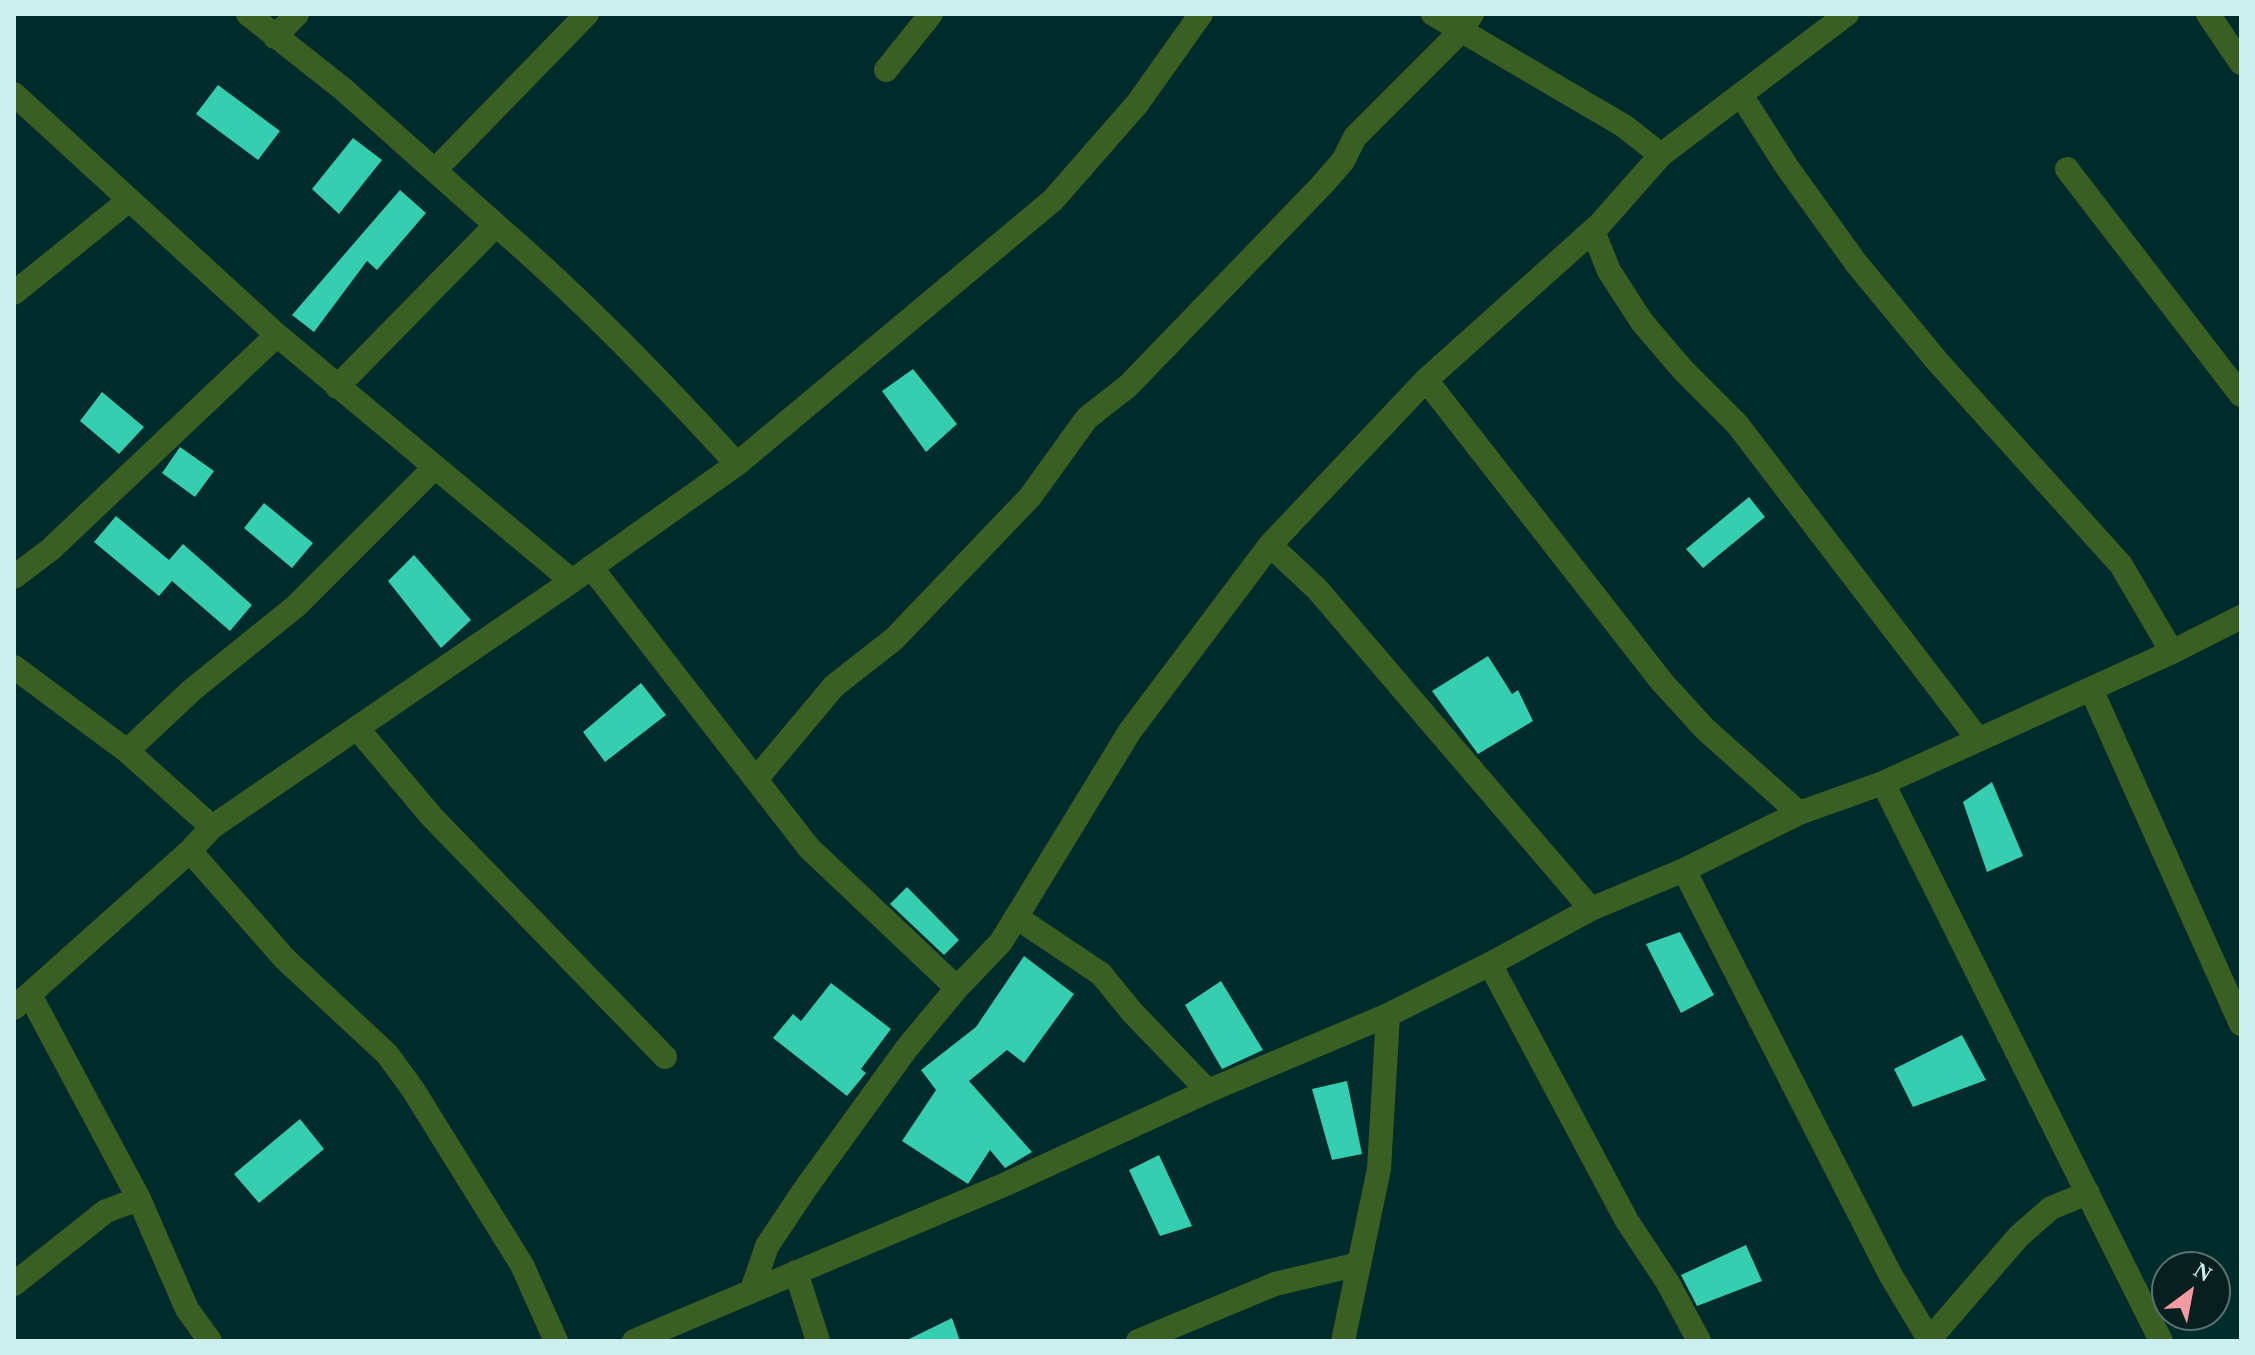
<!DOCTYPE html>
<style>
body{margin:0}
#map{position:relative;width:2255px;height:1355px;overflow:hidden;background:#002b2b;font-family:Georgia,serif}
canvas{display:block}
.frame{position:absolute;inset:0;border:16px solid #ccefef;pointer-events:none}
.north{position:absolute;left:2151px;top:1251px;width:80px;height:80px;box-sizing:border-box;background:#071f1f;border:2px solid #567272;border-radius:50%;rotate:32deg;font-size:22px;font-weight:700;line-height:32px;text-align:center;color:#ccefef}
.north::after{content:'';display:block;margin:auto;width:28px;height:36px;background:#f49aa0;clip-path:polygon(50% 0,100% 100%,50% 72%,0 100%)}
</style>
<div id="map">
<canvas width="2255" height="1355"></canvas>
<div class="frame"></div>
<div class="north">N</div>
</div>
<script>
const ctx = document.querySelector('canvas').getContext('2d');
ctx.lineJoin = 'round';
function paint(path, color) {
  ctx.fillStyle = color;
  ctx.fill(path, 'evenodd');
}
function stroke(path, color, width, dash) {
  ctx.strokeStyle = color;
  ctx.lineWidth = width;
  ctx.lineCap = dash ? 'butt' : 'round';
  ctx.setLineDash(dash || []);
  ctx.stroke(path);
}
paint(new Path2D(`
 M218,85L280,131L258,160L196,114Z
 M353,138L382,160L339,214L312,189Z
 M400,190L426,213L377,270L367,261L314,332L292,315Z
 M913,369L957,424L926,452L882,391Z
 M102,392L144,427L119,454L80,421Z
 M180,447L214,471L195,497L162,473Z
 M1749,497L1765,517L1703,568L1686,549Z
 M264,503L313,543L292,568L244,528Z
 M116,516L169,560L183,544L252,605L230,631L172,581L159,596L94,542Z
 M414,555L471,620L441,648L388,581Z
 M1488,656L1512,694L1518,690L1533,721L1478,754L1432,691Z
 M641,683L666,715L605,762L583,732Z
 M1992,782L2023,856L1987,872L1963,802Z
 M907,887L959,940L944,955L890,904Z
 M1680,932L1714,995L1681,1013L1646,944Z
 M1024,956L1074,994L1024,1063L1007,1050L969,1081L1032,1152L1005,1168L990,1150L968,1184L902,1141L936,1090L921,1070L976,1027Z
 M1221,981L1263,1050L1222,1069L1185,1005Z
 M831,983L891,1029L861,1069L866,1073L847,1096L773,1038L793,1014L801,1021Z
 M1962,1035L1986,1080L1913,1107L1894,1069Z
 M1347,1081L1362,1154L1332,1160L1312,1089Z
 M300,1119L324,1149L259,1203L234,1174Z
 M1159,1155L1192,1226L1160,1236L1129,1170Z
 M1746,1245L1762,1281L1697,1306L1681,1275Z
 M952,1318L960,1341H905Z`), '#36ceb0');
stroke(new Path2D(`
 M248,14L343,89L496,225L337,387
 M2208,14L2241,63
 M275,37L297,14
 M886,70L931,14
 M14,94L277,335L572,581L212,827
 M1741,95L1787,167L1856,263L1937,361L2121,565L2172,652
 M1661,155L1847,14
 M436,169L587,14
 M2067,169L2241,395
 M496,225C582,299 660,380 737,464
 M1593,231L1609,271L1642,322L1683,370L1737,424L1978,739
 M14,293L128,201
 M1426,380L1662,682L1705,729L1799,813
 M1270,545L1317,589L1591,909
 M591,567L809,848L957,988
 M14,577L51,549L277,335
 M572,581L737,464L1053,200L1137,104L1201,14
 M14,667L127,751L212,827L190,851L14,1008
 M2091,689L2241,1024
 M357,728L432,817L665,1057
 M127,751L192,690L296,606L434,468
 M757,778L834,686L894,639L1030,497L1087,418L1128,386L1322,185L1343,161L1355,137L1461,31L1472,14
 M1883,783L2161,1341
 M190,851L285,959L387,1054L412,1088L522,1265L556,1341
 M1684,870L1890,1274L1930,1341
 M1016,917L1101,974L1132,1012L1208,1091
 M1490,964L1627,1221L1668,1283L1699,1341
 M30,995L139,1199L187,1309L210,1341
 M796,1272L818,1341
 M14,1284L106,1211L139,1199
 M752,1290L767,1246L805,1189L907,1048L957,988L1001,942L1130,731L1270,545L1426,380L1600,224L1661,155L1624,126L1433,14
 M1929,1340L2019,1236L2051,1208L2088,1193
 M634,1341L1006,1184L1208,1091L1388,1015L1490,964L1591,909L1684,870L1799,813L1883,783L2172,652L2241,617
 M1138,1341L1275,1284L1359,1264
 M1343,1341L1379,1169L1388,1015`), '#396022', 24);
</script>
